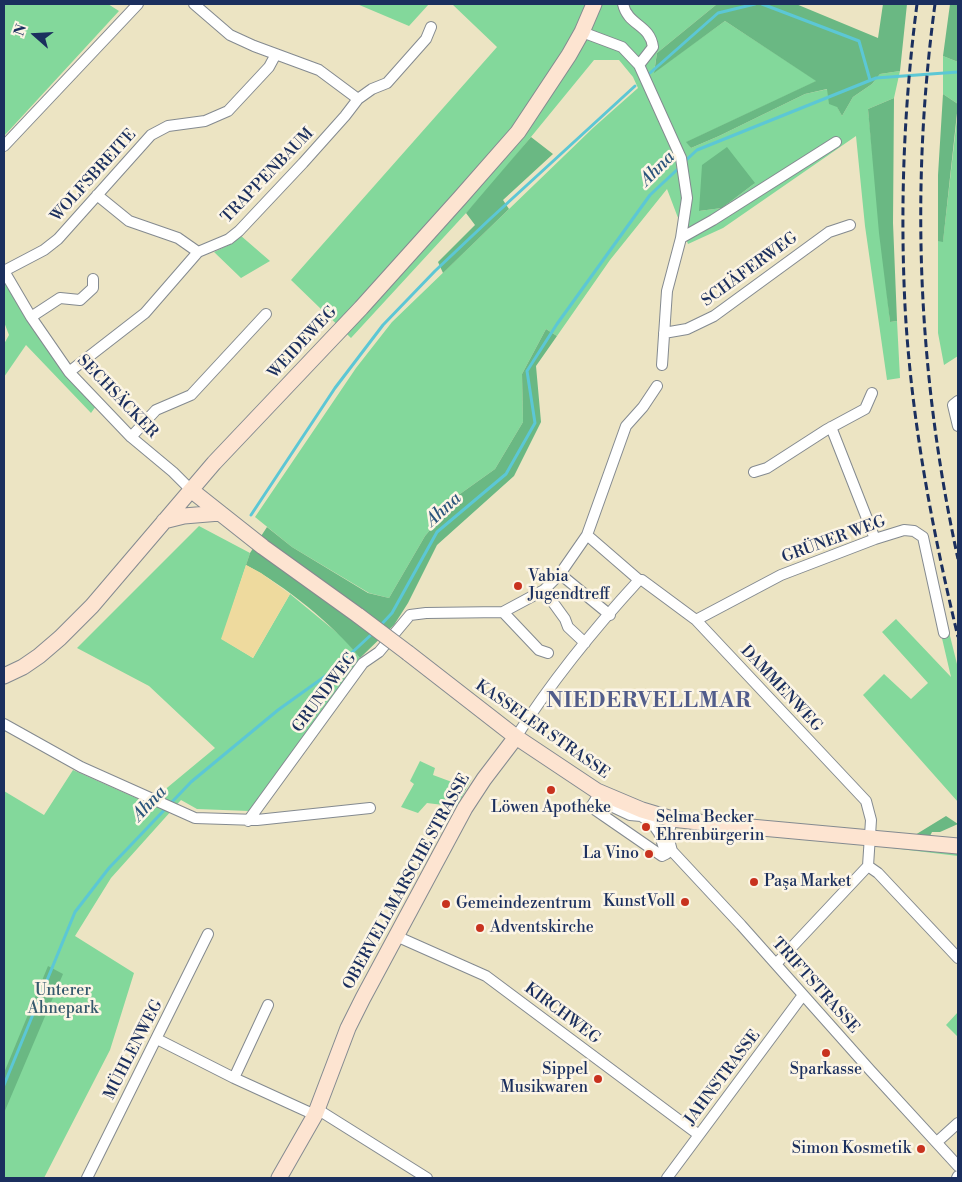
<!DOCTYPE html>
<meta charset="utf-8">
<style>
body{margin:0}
#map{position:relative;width:962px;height:1182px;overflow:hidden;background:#ece4c3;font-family:"Libre Bodoni",serif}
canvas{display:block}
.frame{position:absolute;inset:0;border:5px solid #1b2f5e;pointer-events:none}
.north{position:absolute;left:10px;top:10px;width:50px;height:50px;-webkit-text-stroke:4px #fcf5e5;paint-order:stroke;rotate:289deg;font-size:14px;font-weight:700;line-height:20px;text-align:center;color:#1b2f5e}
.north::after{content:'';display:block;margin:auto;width:18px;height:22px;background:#1b2f5e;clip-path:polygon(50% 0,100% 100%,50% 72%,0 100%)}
</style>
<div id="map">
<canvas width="962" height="1182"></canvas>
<div class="frame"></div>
<div class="north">N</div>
</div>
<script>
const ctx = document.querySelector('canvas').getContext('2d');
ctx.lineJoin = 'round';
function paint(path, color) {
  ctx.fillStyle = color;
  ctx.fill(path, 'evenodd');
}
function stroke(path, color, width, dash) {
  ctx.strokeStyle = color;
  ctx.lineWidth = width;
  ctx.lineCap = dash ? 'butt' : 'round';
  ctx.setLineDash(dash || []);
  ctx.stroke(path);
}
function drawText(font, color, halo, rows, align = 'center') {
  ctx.font = font + ' "Libre Bodoni",serif';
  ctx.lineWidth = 5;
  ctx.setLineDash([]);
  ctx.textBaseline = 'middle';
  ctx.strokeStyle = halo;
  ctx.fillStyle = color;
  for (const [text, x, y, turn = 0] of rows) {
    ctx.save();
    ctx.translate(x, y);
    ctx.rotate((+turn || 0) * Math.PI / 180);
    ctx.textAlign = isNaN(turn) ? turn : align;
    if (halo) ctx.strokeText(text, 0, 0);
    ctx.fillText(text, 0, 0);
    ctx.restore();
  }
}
paint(new Path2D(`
 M4,4H108L119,11L4,136Z
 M357,4H429L409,26Z
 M452,4H717L657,53L654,72L725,21L817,81L687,142L691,148L719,136L805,94L828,89L842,116L853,97L872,84L880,74L900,71L894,98L868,109L890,322L897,321L900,378L887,380L865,226L856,136L723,228L688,244L667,189L610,260L557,336L546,329L522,374L523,422L495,469L460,494L425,536L389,598L369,593L292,547L255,517L356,368L392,322L593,128L638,88L633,77L619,60H594L490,187L351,338L291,280L497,47ZM755,183L722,208L699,211Z
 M943,56L958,62V104L943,94Z
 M958,109V356L944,365L938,333V241H943Z
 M240,235L270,261L241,278L214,252L233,243Z
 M4,278L96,406L91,413L26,345L4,377V344L9,335L4,322Z
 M199,526L250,553L222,639L253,658L290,594L346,640L360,658L249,811L197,809L181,800L111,878L75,936L134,973L110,1050L44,1178H4V791L44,815L73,770L154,806L162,792L215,748L149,686L77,648Z
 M896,619L951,677L941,634L949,632L958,668V802L863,695L884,674L911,699L928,683L882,632Z
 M420,761L435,768L433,775L460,785L463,778L471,780L462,797L459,807L427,803L418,813L401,807L414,784L410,781Z
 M877,844L958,852V856L875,846Z
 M958,1012V1037L946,1025Z`), '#83d89b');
paint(new Path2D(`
 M717,4H796L878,38L883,4H907L900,71L880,74L872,84L853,97L842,116L837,107L829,104L827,89L805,94L719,136L691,148L686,142L816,81L725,21L654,73L657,53Z
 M950,4H958V62L943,56Z
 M943,94L958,104L943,242L938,241V175Z
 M894,98L893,223L897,321L890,322L879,233L868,109Z
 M531,137L553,154L503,200L509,209L443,273L438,262L475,225L466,213Z
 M727,147L755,183L722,208L699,211L702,165Z
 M546,329L557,336L536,366L541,422L514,476L437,545L408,603L394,625L360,658C333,624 284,585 246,565L250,553L267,527L292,547L368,593L389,598L425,536L460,494L495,469L523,422L522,374Z
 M946,816L958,824L940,832H932L930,836L915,835Z
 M48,966L63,974L4,1113V1073Z`), '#6ab883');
paint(new Path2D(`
 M246,565L261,573L290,594L253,658L221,639Z`), '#eeda9e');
stroke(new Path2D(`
 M762,4L859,41L870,80
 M650,73L718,13L755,4
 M684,162L697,150L876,78L958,72
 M251,515L335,388L383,325L435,271L490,219L635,86
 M379,627L392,613L437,532L506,474L535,423L527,371L557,324L650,195L680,167
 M4,1085L75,912L109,868L191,782L278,710L331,672L373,633`), '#5cc7d5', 3);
const street = new Path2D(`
 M194,4L230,35L254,46L319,70L358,99
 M623,4C628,26 650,24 653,47L639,65
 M582,32L622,47L639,65L681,158L687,198L681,238L667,291L662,365
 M4,146L138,4
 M97,195L129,221L178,238L198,252
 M681,238L713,220L836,142
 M4,271L44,250L58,239L151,135L168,126L205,121L228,111L269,67L276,54
 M4,271L31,317L69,372L131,437L173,472L191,490
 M31,317L60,298L80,300L93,288V279
 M664,333L687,329L714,316L829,232L850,225
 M69,372L145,313L198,252L229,239L239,231L303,163L345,116L358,99L372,89L387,83L426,39L431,27
 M958,401L953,405L958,426
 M831,427L875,539
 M131,437L156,410L191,395L266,314
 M754,472L767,468L826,430L865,409L872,393
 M587,535L639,580
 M560,574L610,615
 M544,590L565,619L568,627L585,643
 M503,612L539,650L548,653
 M696,620L781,575L875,539L904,530L914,531L923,537L944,633
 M4,724L81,767L195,818L257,820L370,808
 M516,737C552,681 594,629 639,580H642L696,620L866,801L871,820L868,866L776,964
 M596,799L630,815L641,816L652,823L659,833L666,854L662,856L591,807Z
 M672,819L668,836L672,851L741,925L870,1070L958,1166
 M248,821L363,663L379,652L410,615L426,613L503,612L544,590L560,574L587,535L626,426L643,407L657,386
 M868,866L878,873L958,958
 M396,936L486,976L699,1135
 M157,1039L234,1078L315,1115
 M234,1078L268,1005
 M317,1109L427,1178
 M937,1142L958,1123
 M87,1178L208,934
 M667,1178L803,995
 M957,1178L958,1176`);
const secondary = new Path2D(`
 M191,490L263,547L359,616
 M164,521L184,516L220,513
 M408,653L516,737L597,791L642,810L672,819L707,823L958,846
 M4,676L23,667L39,656L60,638L92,606L214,463L361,308L460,198L518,132L569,55L582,32L594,4
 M279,1178L315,1115L348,1028L363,998L465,808L484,779L516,737`);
stroke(street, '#848a90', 12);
stroke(secondary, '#848a90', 17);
stroke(street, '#fff', 10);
stroke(secondary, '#fde4d1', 15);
stroke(new Path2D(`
 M917,4C904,104 900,204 905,306C911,418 932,529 958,637
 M935,4C910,189 918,376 958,559`), '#1b2f5e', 3, [8, 4]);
const secondaryBridge = new Path2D(`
 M359,616L408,653`);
stroke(secondaryBridge, '#848a90', 17, []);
stroke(secondaryBridge, '#fde4d1', 15);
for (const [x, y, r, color] of [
 [518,586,5,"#c8321e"],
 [551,790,5,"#c8321e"],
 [646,827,5,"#c8321e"],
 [649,854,5,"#c8321e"],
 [754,882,5,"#c8321e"],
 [685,902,5,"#c8321e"],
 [446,904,5,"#c8321e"],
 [480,928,5,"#c8321e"],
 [826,1053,5,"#c8321e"],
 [598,1079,5,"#c8321e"],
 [921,1149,5,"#c8321e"]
]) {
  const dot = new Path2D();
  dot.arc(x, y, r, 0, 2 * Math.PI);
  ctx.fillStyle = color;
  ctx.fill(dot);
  stroke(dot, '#fcf5e5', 2);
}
drawText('16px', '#1b2f5e', '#fcf5e5', [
 ["WOLFSBREITE",94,176,-48],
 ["TRAPPENBAUM",268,176,-46],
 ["SCHÄFERWEG",750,270,-36],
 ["WEIDEWEG",303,343,-47],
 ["SECHSÄCKER",117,397,46],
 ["GRÜNER WEG",834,540,-20],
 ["DAMMENWEG",781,689,47],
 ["GRUNDWEG",325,693,-53],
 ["KASSELER STRASSE",542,730,35],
 ["OBERVELLMARSCHE STRASSE",407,882,-61],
 ["TRIFTSTRASSE",815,986,48],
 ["KIRCHWEG",562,1014,37],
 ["MÜHLENWEG",134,1050,-63],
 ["JAHNSTRASSE",723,1078,-53]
]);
drawText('16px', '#1b2f5e', '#fcf5e5', [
 ["Vabia",528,577],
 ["Jugendtreff",528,595],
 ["Löwen Apotheke",551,808,"center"],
 ["Selma Becker",656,818],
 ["Ehrenbürgerin",656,836],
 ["La Vino",639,854,"right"],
 ["Paşa Market",764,882],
 ["KunstVoll",675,902,"right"],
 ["Gemeindezentrum",456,904],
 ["Adventskirche",490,928],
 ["Sippel",588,1070,"right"],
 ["Musikwaren",588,1088,"right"],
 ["Sparkasse",826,1070,"center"],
 ["Simon Kosmetik",911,1149,"right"]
], 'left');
drawText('16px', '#35596d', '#fcf5e5', [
 ["Unterer",63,991],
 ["Ahnepark",63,1009]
]);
drawText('italic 18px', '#2b557c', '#fcf5e5', [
 ["Ahna",658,169,-45],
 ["Ahna",444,510,-43],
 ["Ahna",150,804,-47]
]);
ctx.letterSpacing = '1px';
drawText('bold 21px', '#515c8a', '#fcf5e5', [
 ["NIEDERVELLMAR",649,702]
]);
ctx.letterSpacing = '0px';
</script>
